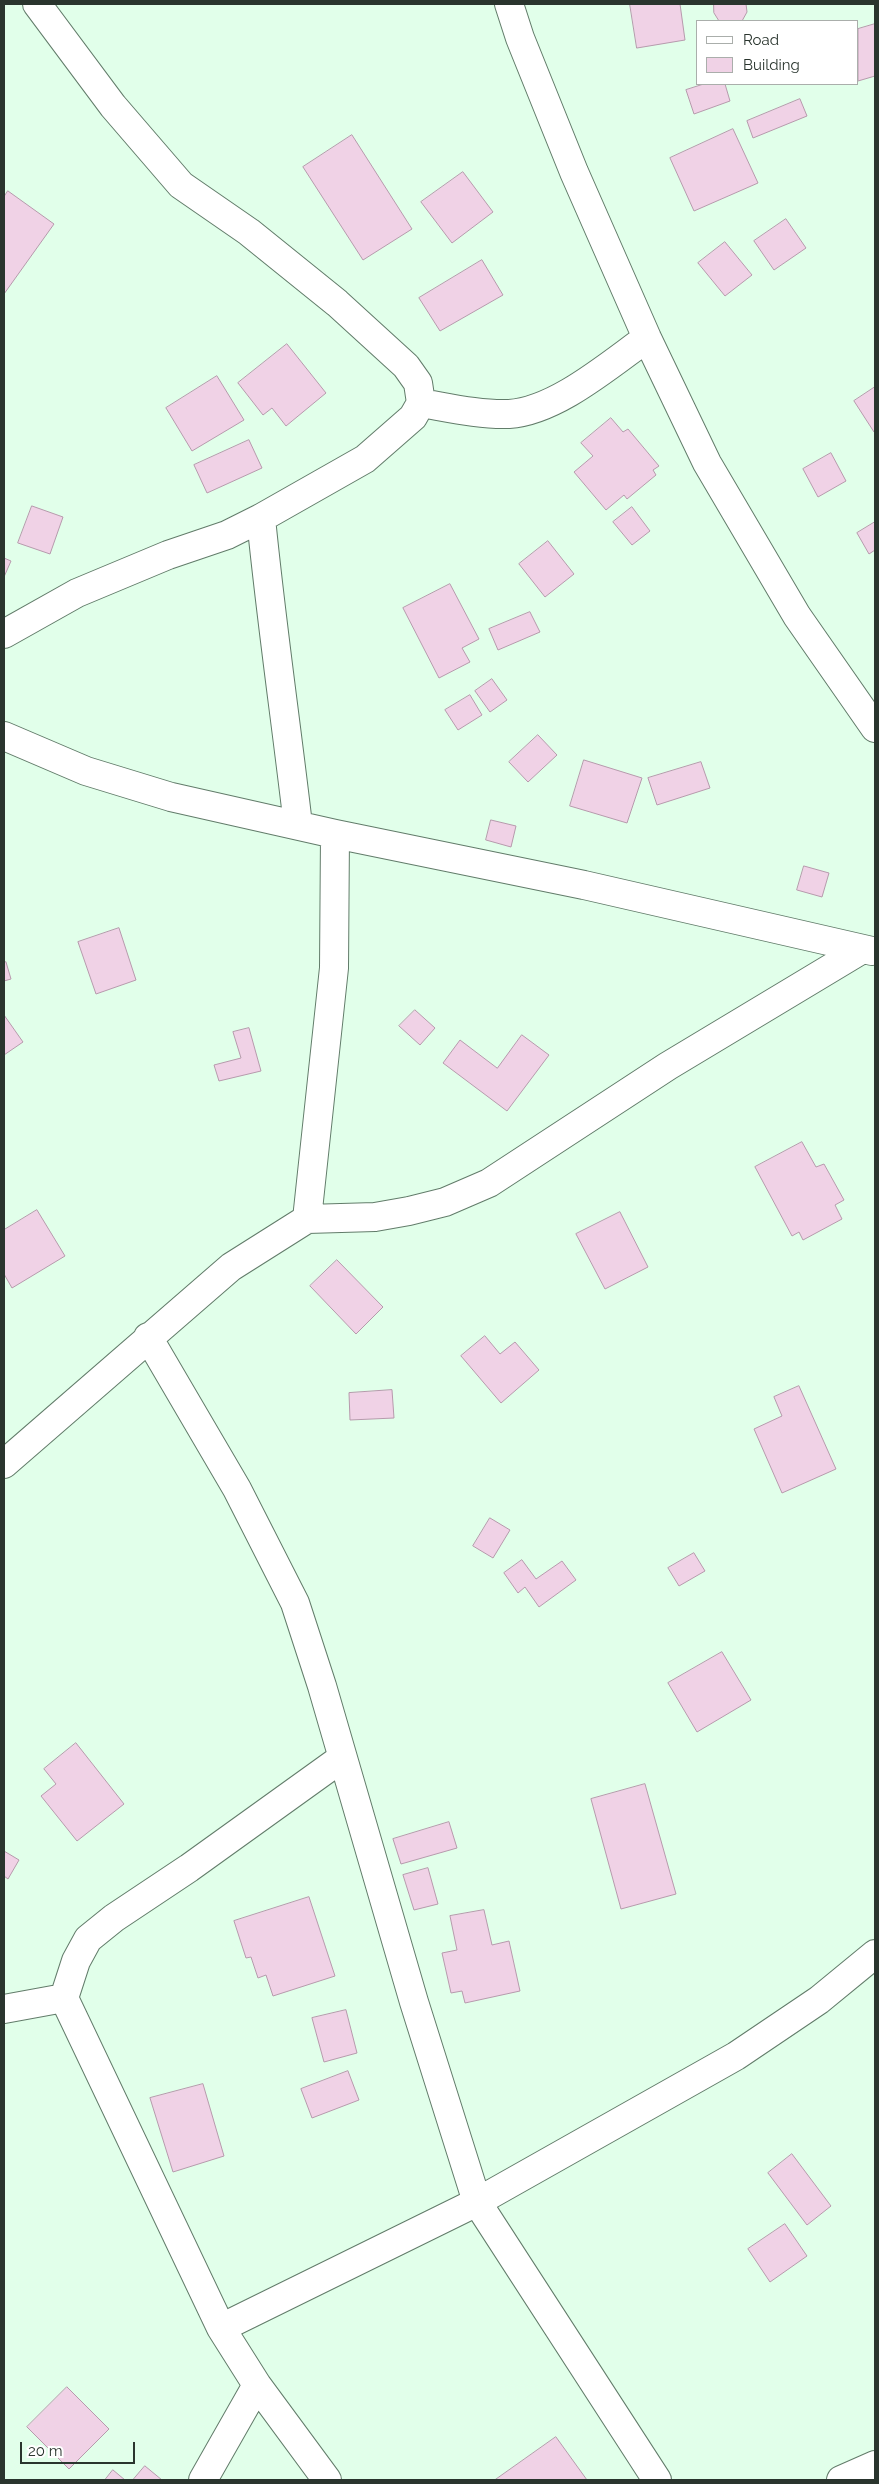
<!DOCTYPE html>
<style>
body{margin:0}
#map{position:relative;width:879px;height:2484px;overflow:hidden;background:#e1ffea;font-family:Raleway,sans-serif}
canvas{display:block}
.frame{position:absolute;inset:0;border:5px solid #2a352e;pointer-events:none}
.legend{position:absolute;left:696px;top:20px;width:162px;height:65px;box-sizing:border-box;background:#fff;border:1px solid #aaaeab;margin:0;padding:6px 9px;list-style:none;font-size:15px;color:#2a352e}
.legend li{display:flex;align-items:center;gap:10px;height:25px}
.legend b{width:25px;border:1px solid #aaaeab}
.scale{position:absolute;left:20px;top:2442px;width:115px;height:22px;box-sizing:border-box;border:2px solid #2a352e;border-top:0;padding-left:6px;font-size:15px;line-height:18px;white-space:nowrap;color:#2a352e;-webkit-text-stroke:4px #fff;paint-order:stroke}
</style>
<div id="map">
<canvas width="879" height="2484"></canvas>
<div class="frame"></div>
<ul class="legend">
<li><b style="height:6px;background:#fff"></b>Road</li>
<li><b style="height:14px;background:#f0d2e6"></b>Building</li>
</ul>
<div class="scale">20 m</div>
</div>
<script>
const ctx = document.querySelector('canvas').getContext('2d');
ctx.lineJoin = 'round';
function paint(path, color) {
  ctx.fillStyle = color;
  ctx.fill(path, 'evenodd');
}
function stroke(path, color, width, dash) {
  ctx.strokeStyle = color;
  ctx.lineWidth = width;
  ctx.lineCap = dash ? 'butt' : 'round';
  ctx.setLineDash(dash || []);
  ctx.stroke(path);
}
const building = new Path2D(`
 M630,4H680L685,40L637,48Z
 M714,4H746L747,12L742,21H719L714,13Z
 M875,24V76L858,81V29Z
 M704,84H725L730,101L694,114L686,90Z
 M800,99L807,116L753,138L747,121Z
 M733,129L758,183L694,211L670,158Z
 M352,135L412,229L363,260L303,167Z
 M463,172L493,212L452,243L421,202Z
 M8,191L54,224L4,294V197Z
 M786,219L806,248L774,270L754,241Z
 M725,242L752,275L725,296L698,263Z
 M482,260L503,295L440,331L419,298Z
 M287,344L326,393L286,426L272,408L263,415L238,383Z
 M217,376L244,420L192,451L166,408Z
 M875,387V431L874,432L854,401Z
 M611,418L623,432L628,429L659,466L653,470L656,475L627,499L624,495L606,510L574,472L593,456L581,443Z
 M249,440L262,468L207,493L194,465Z
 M831,453L846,481L818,497L803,469Z
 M32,506L63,517L50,554L18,543Z
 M632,507L650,531L632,545L613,522Z
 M875,522V550L869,554L857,533Z
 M548,541L574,574L545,597L519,564Z
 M4,558L11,561L4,577Z
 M450,584L479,639L462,648L470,662L439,678L403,608Z
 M530,612L540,632L498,650L489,629Z
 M492,679L507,700L490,712L475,691Z
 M470,695L482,715L458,730L445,710Z
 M538,735L557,755L528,782L509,762Z
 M584,760L642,778L627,823L570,806Z
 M701,762L710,788L657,805L648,778Z
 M491,820L516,826L511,847L486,840Z
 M804,866L829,873L822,897L797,890Z
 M119,928L136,980L96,994L78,942Z
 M6,962L11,979L4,981V963Z
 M415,1010L435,1028L420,1045L399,1026Z
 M4,1015L23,1042L4,1055Z
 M249,1028L261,1071L219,1081L214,1065L241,1058L233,1032Z
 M522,1035L549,1055L507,1111L443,1063L460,1040L497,1068Z
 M802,1142L816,1167L824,1164L844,1200L835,1205L842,1219L803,1240L799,1232L792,1236L755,1167Z
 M37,1210L65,1256L12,1288L4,1274V1230Z
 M620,1212L648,1267L605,1289L576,1234Z
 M337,1260L383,1307L356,1334L310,1286Z
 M485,1336L500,1354L515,1342L539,1370L501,1403L461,1356Z
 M799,1386L836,1469L782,1493L754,1429L782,1416L774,1397Z
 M392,1390L394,1418L350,1420L349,1393Z
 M490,1518L510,1530L493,1558L473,1546Z
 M694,1553L705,1571L679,1586L668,1568Z
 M522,1560L536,1579L562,1561L576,1580L539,1607L525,1587L518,1593L504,1573Z
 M722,1652L751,1700L697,1732L668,1683Z
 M76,1743L124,1804L77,1841L41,1796L56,1784L44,1769Z
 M645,1784L676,1894L621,1909L591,1799Z
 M449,1822L457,1848L401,1864L393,1839Z
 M4,1851L19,1860L8,1879L4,1876Z
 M428,1868L438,1904L414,1910L403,1875Z
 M309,1897L335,1976L273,1996L266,1975L258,1978L251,1957L246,1958L234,1921Z
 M484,1910L492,1945L509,1941L520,1991L465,2003L462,1991L451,1993L442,1953L457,1950L450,1916Z
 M346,2010L357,2053L324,2062L312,2018Z
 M348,2071L359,2100L312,2118L301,2089Z
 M203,2084L224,2156L173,2172L150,2098Z
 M792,2154L831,2206L807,2225L768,2173Z
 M785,2224L807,2256L770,2282L748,2249Z
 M67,2387L109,2429L69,2469L27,2427Z
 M556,2437L587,2480H495Z
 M145,2466L162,2480H133Z
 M113,2470L125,2480H105Z`);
paint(building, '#f0d2e6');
stroke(building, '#b69aac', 1);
const minor = new Path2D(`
 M509,4L520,38L574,172L647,338L707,463L797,616L875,728
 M421,403C450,408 480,415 509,414C556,411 609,365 647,338
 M261,518C271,620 286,722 298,825
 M4,634L77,593L168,555L227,535L261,518L365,459L413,417L421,403L418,383L406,366L337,303L249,232L181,185L113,106L37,4
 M4,736L86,771L171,797L335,834L584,885L872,951
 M307,1219L334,968L335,834
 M4,1464L231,1267L307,1219L375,1217L409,1211L445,1202L489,1183L668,1066L861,950
 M64,1998L76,1961L88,1939L114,1918L189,1868L342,1758
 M4,2009L64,1998L221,2328L477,2202L414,2002L322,1686L295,1603L237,1489L148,1337
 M221,2328L257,2385
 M203,2480L257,2385L327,2480
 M657,2480L477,2202L736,2056L819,2000L875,1954
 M841,2480L875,2465`);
stroke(minor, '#627c6a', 30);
stroke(minor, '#fff', 28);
</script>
